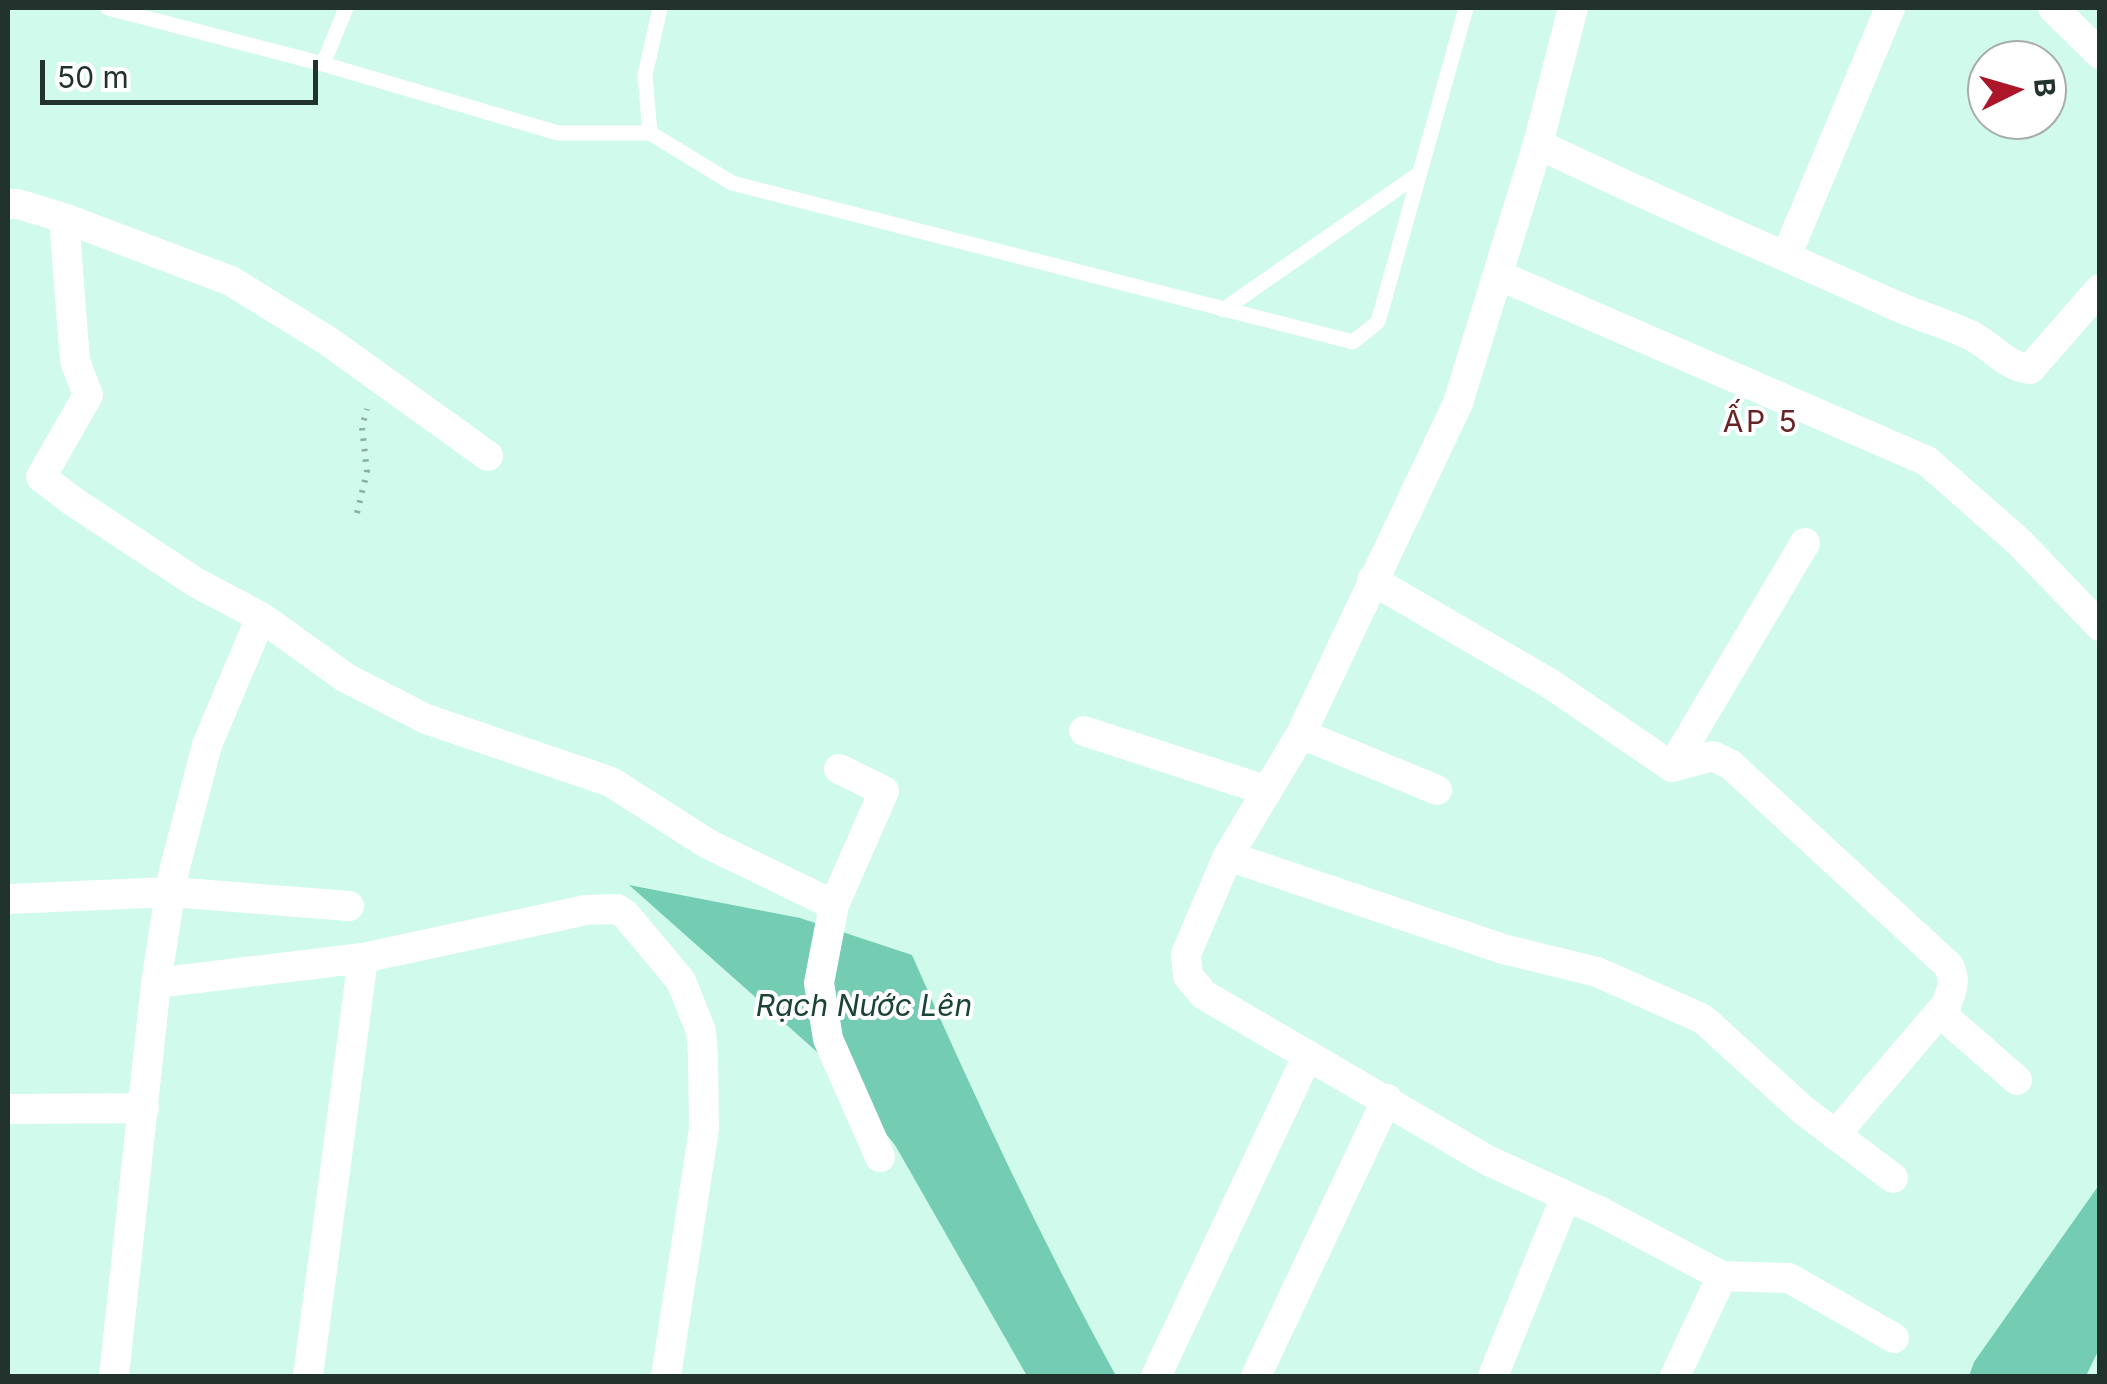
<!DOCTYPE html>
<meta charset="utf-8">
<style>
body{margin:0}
#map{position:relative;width:2107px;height:1384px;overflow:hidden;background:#d0faeb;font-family:Inter,sans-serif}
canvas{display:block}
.frame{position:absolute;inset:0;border:10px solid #22332d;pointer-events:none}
.north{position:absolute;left:1967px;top:40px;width:100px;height:100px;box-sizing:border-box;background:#fff;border:2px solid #a7adab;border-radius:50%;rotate:85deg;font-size:28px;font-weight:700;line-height:40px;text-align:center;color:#22332d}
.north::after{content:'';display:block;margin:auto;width:35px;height:45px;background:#ab162a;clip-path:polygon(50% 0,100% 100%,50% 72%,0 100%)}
.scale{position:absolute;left:40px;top:60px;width:278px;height:45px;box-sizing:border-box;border:5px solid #22332d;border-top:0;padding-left:12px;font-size:30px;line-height:35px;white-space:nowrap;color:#22332d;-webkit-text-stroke:8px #fff;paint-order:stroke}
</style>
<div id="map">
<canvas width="2107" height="1384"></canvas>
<div class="frame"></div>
<div class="north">B</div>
<div class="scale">50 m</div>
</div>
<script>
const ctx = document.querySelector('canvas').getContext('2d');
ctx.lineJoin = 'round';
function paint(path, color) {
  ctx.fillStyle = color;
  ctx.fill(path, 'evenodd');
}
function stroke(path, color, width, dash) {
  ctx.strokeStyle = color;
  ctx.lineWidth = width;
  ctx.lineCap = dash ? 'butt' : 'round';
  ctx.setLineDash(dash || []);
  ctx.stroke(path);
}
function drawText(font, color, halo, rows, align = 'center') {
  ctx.font = font + ' Inter,sans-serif';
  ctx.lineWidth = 8;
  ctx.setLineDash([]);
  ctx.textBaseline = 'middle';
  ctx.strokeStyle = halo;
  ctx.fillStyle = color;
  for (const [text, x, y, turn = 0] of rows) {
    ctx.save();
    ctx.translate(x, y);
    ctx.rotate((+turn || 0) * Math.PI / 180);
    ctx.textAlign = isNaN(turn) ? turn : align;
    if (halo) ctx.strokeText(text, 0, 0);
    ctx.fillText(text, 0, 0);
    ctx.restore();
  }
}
paint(new Path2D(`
 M629,885L800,918L912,955C975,1099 1041,1239 1116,1376H1027L895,1145L825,1059Z
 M2099,1185V1349L2086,1376H1969L1974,1362Z`), '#74cdb2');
stroke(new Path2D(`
 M357,513L367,472L362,427L367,409`), '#8eaea3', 6, [2.5, 8]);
stroke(new Path2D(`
 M108,8L323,64L558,133H650L732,183L1353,342L1378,322L1466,8
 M323,64L346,8
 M650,133L645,75L660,8
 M1223,310L1420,173`), '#fff', 15);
stroke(new Path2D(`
 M1573,8L1538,144L1458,403L1301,734L1228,856L1186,954L1188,976L1204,995L1487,1160L1601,1212L1722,1276L1789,1278L1894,1338
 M2053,8L2100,54
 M1538,144C1655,201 1775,251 1894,305C1919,316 1947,324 1972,336C1993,347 2006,367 2030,369L2100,289
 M8,204H18L64,218L231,281L328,341L488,456
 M64,218L75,361L88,395L41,477L74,502L195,582L261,617L346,678L426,719L611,782L708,844L834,905L884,791L839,769
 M1787,254L1890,8
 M1498,275L1927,461L2019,542L2100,626
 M1372,580L1549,683L1672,767L1713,756L1731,765L1949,966C1961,991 1940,1000 1947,1019L2017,1080
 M1084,731L1265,790
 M1301,734L1437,790
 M1672,767L1805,543
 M1228,856L1503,949L1597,972L1703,1019L1803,1110L1893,1178
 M8,899L171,892L349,906
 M834,905L819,983L828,1039L880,1157
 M156,983L363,958L586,910L617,909L625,914L681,981L701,1031L703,1056L704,1129L666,1376
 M8,1109L144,1108
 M1835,1135L1944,1007
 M114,1376L156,983L173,875L207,745L261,617
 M308,1376L363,958
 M1156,1376L1308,1055
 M1256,1376L1387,1099
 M1493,1376L1566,1196
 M1675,1376L1722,1276`), '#fff', 30);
ctx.letterSpacing = '2.5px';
drawText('30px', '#682325', '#fff', [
 ["ẤP 5",1761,423]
]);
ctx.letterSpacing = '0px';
drawText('italic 30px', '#1b4338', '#fff', [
 ["Rạch Nước Lên",864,1007]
]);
</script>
